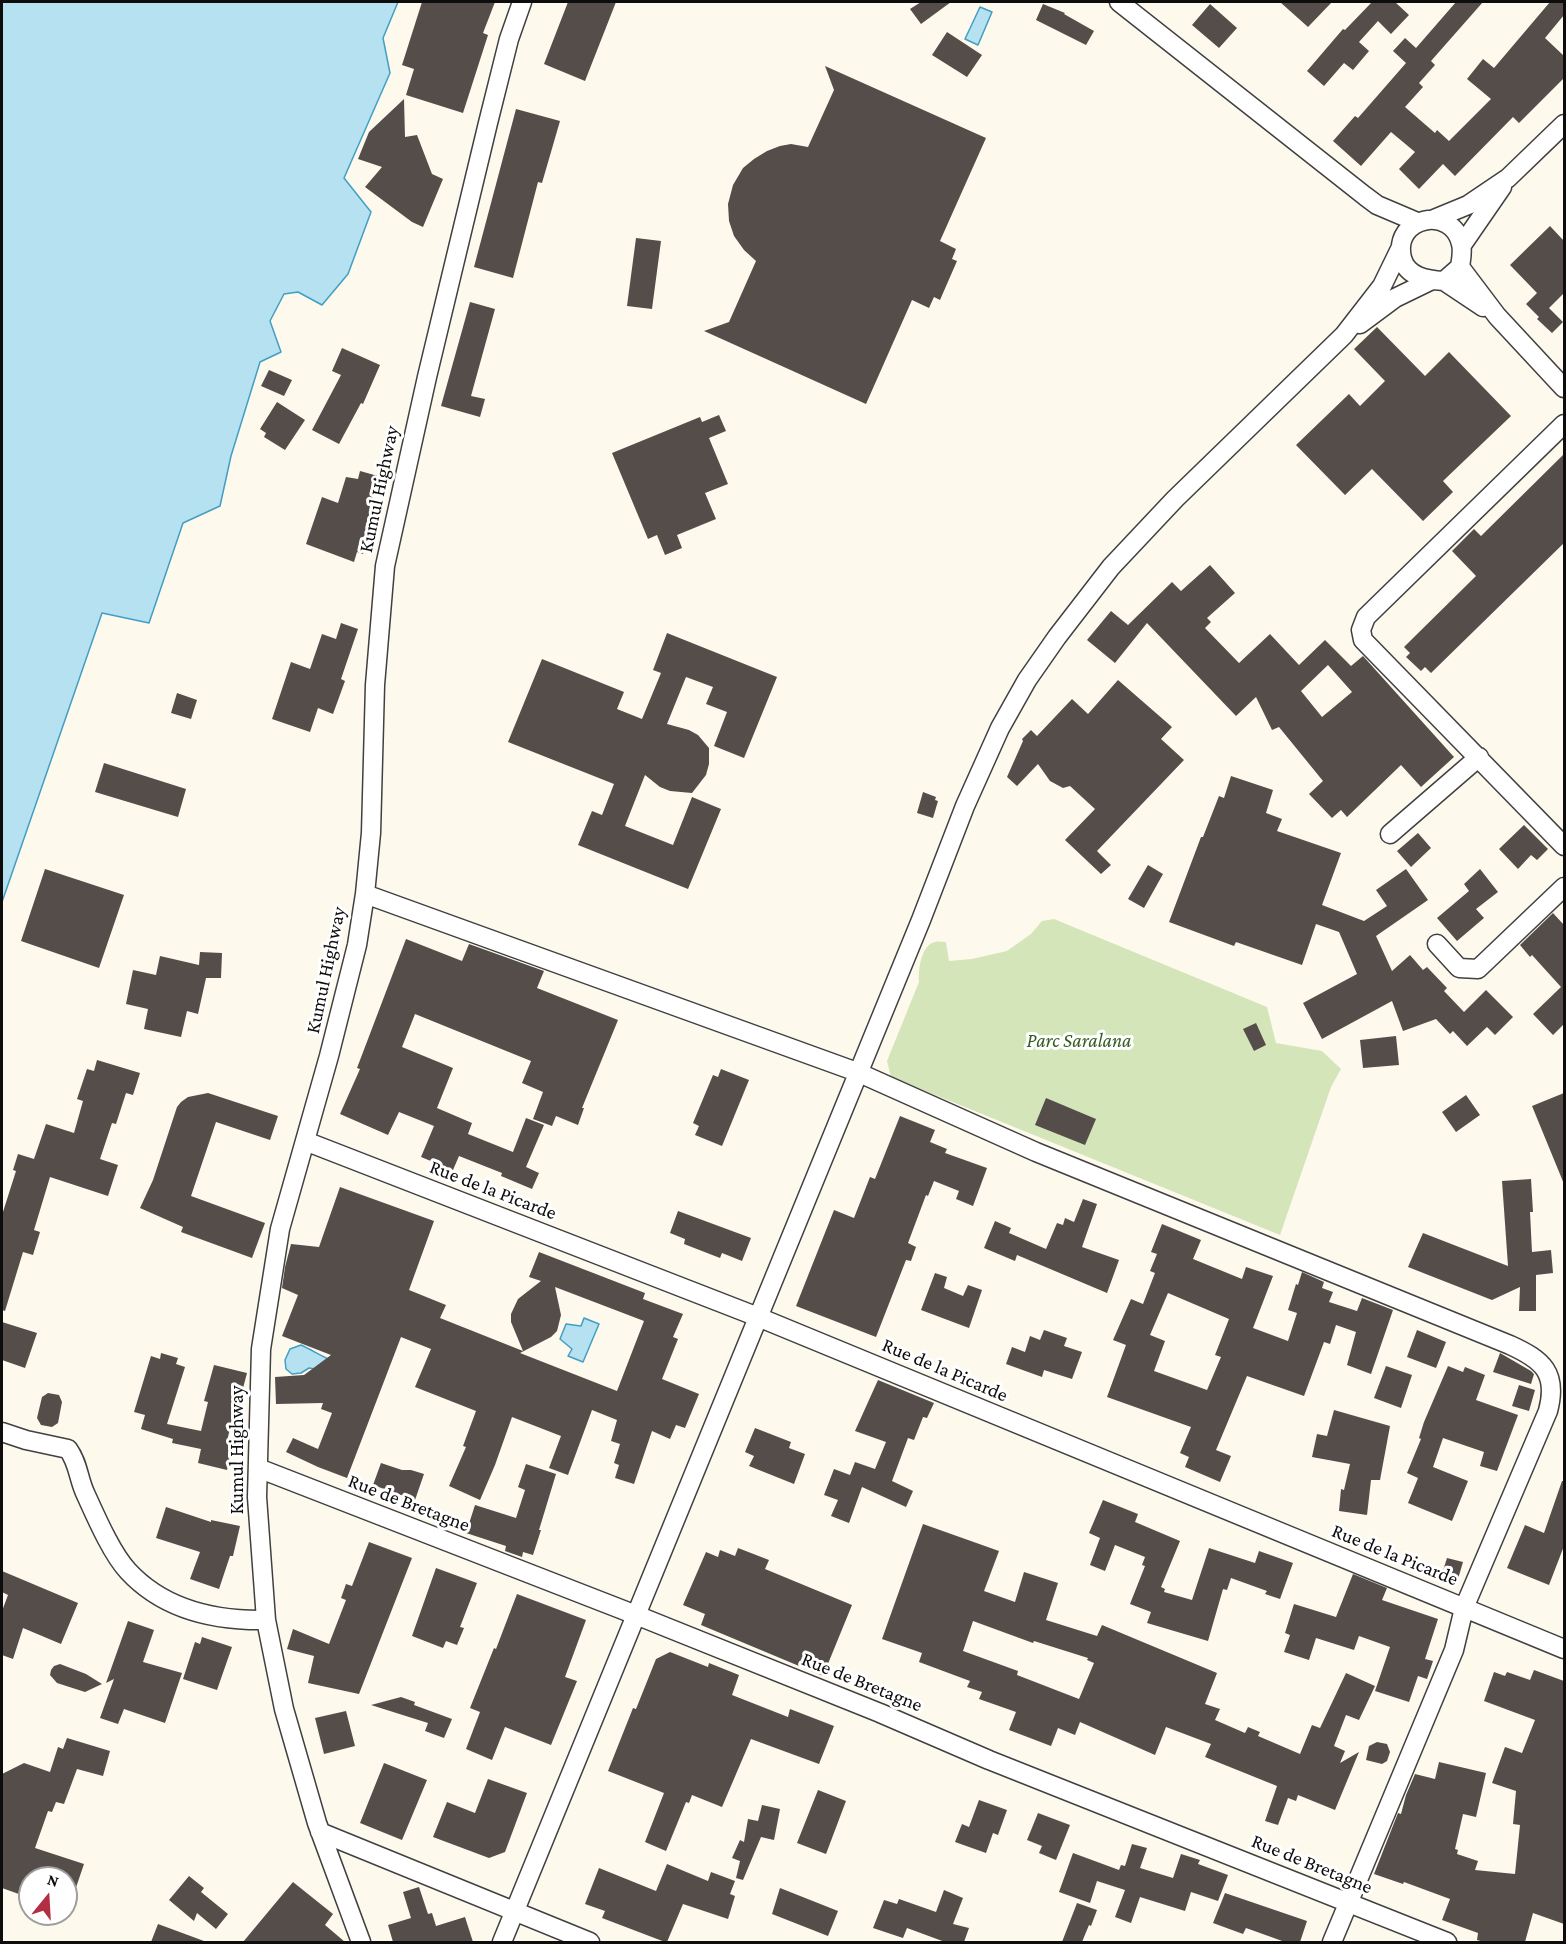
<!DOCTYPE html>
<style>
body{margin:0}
#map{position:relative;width:1566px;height:1944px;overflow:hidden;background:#fef9ed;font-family:"Crimson Pro",serif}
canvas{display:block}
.frame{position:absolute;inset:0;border:3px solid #0d0d0d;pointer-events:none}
.north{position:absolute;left:18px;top:1866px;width:60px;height:60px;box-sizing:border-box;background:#fff;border:2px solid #9e9e9e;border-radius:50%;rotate:18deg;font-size:16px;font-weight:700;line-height:24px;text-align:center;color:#0d0d0d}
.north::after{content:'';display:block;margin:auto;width:21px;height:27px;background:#b22f43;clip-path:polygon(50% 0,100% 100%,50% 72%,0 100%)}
</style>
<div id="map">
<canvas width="1566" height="1944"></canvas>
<div class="frame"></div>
<div class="north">N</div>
</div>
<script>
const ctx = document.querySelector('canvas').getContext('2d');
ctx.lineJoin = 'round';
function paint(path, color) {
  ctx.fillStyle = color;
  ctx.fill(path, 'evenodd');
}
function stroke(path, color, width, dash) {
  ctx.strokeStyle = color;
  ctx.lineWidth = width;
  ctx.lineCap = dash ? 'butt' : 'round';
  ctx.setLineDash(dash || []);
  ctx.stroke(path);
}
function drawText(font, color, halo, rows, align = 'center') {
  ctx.font = font + ' "Crimson Pro",serif';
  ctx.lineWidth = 6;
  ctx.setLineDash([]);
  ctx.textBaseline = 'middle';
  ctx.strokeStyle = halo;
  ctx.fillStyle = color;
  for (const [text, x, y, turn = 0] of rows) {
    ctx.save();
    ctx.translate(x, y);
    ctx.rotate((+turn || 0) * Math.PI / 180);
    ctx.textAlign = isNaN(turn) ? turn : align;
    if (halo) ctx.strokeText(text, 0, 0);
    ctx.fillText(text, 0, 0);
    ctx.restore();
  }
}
paint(new Path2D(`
 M1054,919L1267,1007L1276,1043L1322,1051L1341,1069L1331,1087L1280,1235L891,1077L887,1061L919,982C918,970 921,945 935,942C939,941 942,942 946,942L949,961L972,959L1007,951L1031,934L1042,921Z`), '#d5e5ba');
const water = new Path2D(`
 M2,2H398L383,38L390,73L344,178L371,212L348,274L322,305L298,292L284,294L270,321L281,352L260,362L231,456L220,506L183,523L149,623L102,613L2,902Z
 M980,7L992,12L978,45L965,39Z
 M584,1318L599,1324L583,1362L568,1356L572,1349L560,1339L566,1324L581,1326Z
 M301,1345C312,1350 321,1356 333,1361L321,1370L309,1368L301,1373L292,1374L286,1369L285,1360L290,1349Z`);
paint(water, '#b6e1f1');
stroke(water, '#429ec3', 1.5);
paint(new Path2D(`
 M422,2H495L483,33L488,35L463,113L406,95L414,69L402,65Z
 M568,2H616L585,81L544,64Z
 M921,2H951L921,24L910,9Z
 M1280,2H1332L1308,27Z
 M1372,2H1395L1409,15L1391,34L1378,21L1359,42L1369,51L1353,70L1344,63L1324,86L1307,71L1343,29L1345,30Z
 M1456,2H1483L1431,61L1435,65L1419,83L1423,87L1405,107L1435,133L1437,130L1449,141L1491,99L1467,79L1483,59L1494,68L1550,2H1564V15L1545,38L1564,56V78L1519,123L1513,117L1455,176L1443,164L1419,189L1399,169L1415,152L1391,132L1361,166L1333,141L1355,116L1358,118L1406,63L1393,51L1405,38L1416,48Z
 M1043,4L1065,13L1064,14L1094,31L1086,45L1036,20Z
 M1210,4L1237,28L1219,48L1192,25Z
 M947,32L982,55L967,77L932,55Z
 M825,66L986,138L940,241L956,249L952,259L957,261L940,300L934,297L929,308L912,300L866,404L704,331L729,322L756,261L744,250L734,236L729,221L728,204L733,185L743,168L754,159L767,151L780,146L791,144L808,147L834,90Z
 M404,99L405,137L417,135L432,174L443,179L423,227L412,222L365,187L382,167L358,159L369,132Z
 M516,109L560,121L542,183L538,182L513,278L474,267Z
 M1550,226L1564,241V293L1549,308L1563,322L1552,333L1537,319L1539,317L1526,304L1537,293L1510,265Z
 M636,238L661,241L652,309L627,306Z
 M470,302L495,309L471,396L485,399L480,417L441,406Z
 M1377,327L1425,376L1449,352L1511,416L1443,481L1453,492L1423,521L1372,469L1345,495L1296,445L1349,394L1360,406L1385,381L1354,349Z
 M342,348L380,365L363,404L361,403L339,444L312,430L341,375L332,371Z
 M269,370L292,380L284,396L261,386Z
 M277,402L305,420L285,450L264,437L266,433L260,429Z
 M719,415L726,431L709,438L728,484L705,493L716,519L677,535L682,548L665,555L657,535L648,539L612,453L700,417L702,422Z
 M1564,454V543L1431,673L1425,667L1421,671L1406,657L1410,653L1404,647L1476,576L1452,551L1474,529L1481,536Z
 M360,471L378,476L369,510L376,513L363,554L357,552L354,562L306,544L322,497L338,503L346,477L358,479Z
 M1210,565L1235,593L1207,618L1211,622L1205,628L1239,663L1270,634L1299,665L1325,640L1351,666L1363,656L1454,757L1421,787L1401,765L1347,817L1341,810L1332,818L1309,794L1323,781L1279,727L1272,730L1256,697L1236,716L1147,623L1115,663L1087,640L1111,611L1128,625L1172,582L1181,591ZM1328,665L1352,692L1322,717L1301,691Z
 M341,623L358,629L341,679L345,681L333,714L318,708L310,732L272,719L291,662L310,669L322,634L336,639Z
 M667,633L777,677L744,758L714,746L727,712L706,704L713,687L686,677L667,724L689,730L698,735L709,748V764L706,775L692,793L670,791L660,787L645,775L625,826L673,845L692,797L721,809L688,889L578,845L592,811L602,815L614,784L508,742L542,659L624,692L617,709L642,719L661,673L653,670Z
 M1118,680L1172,727L1161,739L1184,760L1097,851L1111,865L1101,874L1065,840L1095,809L1070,786L1063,788L1050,781L1038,764L1017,786L1007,777L1023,741L1022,739L1031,730L1037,736L1072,699L1088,714Z
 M177,693L197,700L191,719L171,713Z
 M104,763L186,789L178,817L95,792Z
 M1231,776L1273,790L1266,813L1282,819L1277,831L1341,853L1322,905L1364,921L1387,906L1376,890L1406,869L1428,900L1376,936L1392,971L1410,955L1423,970L1427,967L1447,988L1444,991L1464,1012L1486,990L1513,1017L1495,1035L1487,1027L1467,1046L1453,1031L1450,1034L1436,1019L1403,1031L1392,1001L1322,1039L1303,1003L1357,974L1339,932L1316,924L1302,965L1236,942L1234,946L1169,922L1201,837H1203L1219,796L1224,798Z
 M923,792L936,797L935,800L938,801L933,818L917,813Z
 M1524,825L1548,849L1537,860L1531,855L1518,869L1499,849Z
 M1418,833L1431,848L1411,867L1397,851Z
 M1148,865L1163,874L1144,908L1128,899Z
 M45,869L124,895L99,968L21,941Z
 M1480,869L1498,892L1476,909L1484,918L1457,941L1437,918L1469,891L1464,884Z
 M1553,913L1564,925V1024L1553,1035L1533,1014L1561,987L1532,955L1530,957L1520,945Z
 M406,939L462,961L469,944L544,971L537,988L618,1020L582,1108H584L578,1125L556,1116L552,1126L533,1119L543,1092L522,1083L531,1061L415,1014L402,1047L453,1068L437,1108L472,1123L468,1134L513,1152L526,1118L544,1125L526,1167L539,1173L532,1189L501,1176L502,1173L459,1156L453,1170L421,1157L434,1126L399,1112L388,1135L340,1114L360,1069L357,1068Z
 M200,952L222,953L221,978H206L198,1014L187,1011L181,1037L144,1029L148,1009L126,1004L133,970L156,975L160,956L199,965Z
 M1256,1023L1266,1045L1254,1051L1243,1029Z
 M1396,1036L1399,1065L1363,1068L1360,1040Z
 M97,1060L140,1073L133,1095L126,1093L116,1124L112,1123L100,1159L118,1165L108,1196L50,1177L34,1230L40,1232L33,1255L23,1252L5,1311L2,1310V1215L16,1171L13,1170L18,1154L34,1159L46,1124L74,1133L83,1101L77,1099L87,1069L94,1071Z
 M721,1069L749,1080L722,1146L695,1135L699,1126L693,1123L713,1075L718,1077Z
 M208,1093L278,1116L270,1140L216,1122L191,1196L265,1223L252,1258L181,1232L183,1227L140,1208L153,1180L177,1107L181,1102L188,1097Z
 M1564,1093V1184L1532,1106Z
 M1466,1095L1480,1115L1456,1132L1442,1112Z
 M1046,1098L1096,1119L1085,1145L1035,1125Z
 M900,1116L935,1130L930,1142L947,1149L945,1153L987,1168L973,1206L956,1199L959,1191L934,1181L928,1196L926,1195L908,1243L916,1247L911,1261L906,1260L876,1337L796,1306L834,1210L854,1218L870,1177L875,1179Z
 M1531,1179L1533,1212H1530L1532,1252L1551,1250L1553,1273L1536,1275V1311H1519L1520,1287L1492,1300L1408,1267L1423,1233L1508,1266L1502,1181Z
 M340,1187L434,1221L409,1290L446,1305L440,1318L523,1351L511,1322V1314L518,1299L541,1281L529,1277L539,1252L645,1293L643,1299L683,1314L673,1337L678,1339L662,1379L699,1394L685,1428L676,1425L670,1439L652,1431L634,1484L615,1478L619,1465L614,1463L620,1444L611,1441L617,1420L592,1410L568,1475L549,1468L561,1436L512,1417L495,1465L480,1500L449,1486L466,1447L463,1446L476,1411L415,1387L431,1349L401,1337L347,1478L318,1467L286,1452L293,1438L318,1449L332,1413L321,1409L323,1403L276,1404L275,1377L304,1375L331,1355L282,1336L298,1295L282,1288L285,1267L291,1244L319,1247ZM555,1287L644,1321L617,1391L520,1353L551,1337L557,1331L561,1315Z
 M1083,1199L1097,1204L1082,1247L1119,1260L1107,1293L1017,1255L1015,1261L984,1248L995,1221L1011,1228L1009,1233L1046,1249L1057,1223L1063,1225L1065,1218L1074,1222Z
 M678,1211L751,1238L742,1261L722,1253L720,1258L684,1244L685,1239L670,1233Z
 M1162,1224L1201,1240L1193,1259L1242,1279L1246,1267L1273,1276L1253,1328L1288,1341L1297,1313L1288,1310L1296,1284L1298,1285L1302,1272L1324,1282L1322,1288L1333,1292L1329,1302L1357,1311L1362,1298L1393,1310L1371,1374L1347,1365L1356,1332L1336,1325L1330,1344L1324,1342L1304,1396L1247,1376L1216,1450L1231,1456L1220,1482L1185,1467L1189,1457L1180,1453L1191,1427L1107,1397L1126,1345L1113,1340L1131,1299L1143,1304L1155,1273L1150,1271L1157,1254L1151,1252ZM1168,1293L1229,1319L1215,1355L1221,1357L1207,1390L1154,1371L1165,1341L1150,1335Z
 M935,1273L947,1277L944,1288L963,1296L968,1285L982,1290L969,1328L921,1310Z
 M2,1322L37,1333L25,1368L2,1360Z
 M1044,1330L1067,1338L1064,1346L1082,1352L1072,1379L1044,1370L1042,1377L1006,1364L1012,1347L1025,1352L1030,1336L1040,1340Z
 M1417,1330L1446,1342L1436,1368L1407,1357Z
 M161,1353L178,1358L176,1364L185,1367L167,1424L201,1431L208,1402L204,1401L214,1365L247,1373L242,1392L239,1391L227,1441L233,1442L227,1470L198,1463L201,1449L172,1443L173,1439L141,1429L145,1415L134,1412L151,1356L160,1359Z
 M1500,1353L1531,1371L1534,1374L1531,1384L1493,1372Z
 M1386,1366L1412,1375L1401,1408L1374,1398Z
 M1448,1366L1463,1372L1465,1367L1485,1375L1476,1400L1518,1415L1497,1471L1480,1466L1484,1452L1443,1438L1433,1467L1468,1481L1452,1521L1408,1503L1418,1478L1407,1473L1421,1439L1419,1438L1424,1422Z
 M878,1380L934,1403L927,1418L923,1417L914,1440L908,1438L892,1481L913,1491L906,1507L862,1487L849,1523L831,1516L838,1500L824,1495L834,1469L850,1475L855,1462L875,1469L886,1442L855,1431Z
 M1519,1385L1535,1390L1529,1411L1512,1406Z
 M48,1393L59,1395L62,1402L58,1423L52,1427L41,1425L37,1418L42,1397Z
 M1334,1410L1390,1426L1380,1480H1371L1367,1515L1339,1511L1341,1489L1344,1490L1350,1464L1312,1457L1317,1434L1327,1436Z
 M755,1428L791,1442L789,1448L805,1454L794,1484L749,1466L754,1456L745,1452Z
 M381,1463L402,1470H411L424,1474L415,1500L373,1485Z
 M526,1464L556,1474L539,1530H541L533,1555L523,1552L522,1557L505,1551L506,1546L466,1533L475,1505L516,1518L525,1490L518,1487Z
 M1562,1481H1564V1546L1549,1585L1507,1568L1525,1525L1544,1533Z
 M1103,1500L1138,1514L1135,1522L1180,1541L1161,1587L1165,1589L1164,1592L1192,1600L1209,1548L1255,1563L1259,1551L1293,1563L1280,1599L1265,1594L1267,1591L1231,1578L1227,1590L1223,1589L1208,1641L1147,1623L1151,1612L1130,1604L1145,1566L1142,1565L1145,1557L1115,1545L1105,1571L1090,1565L1100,1538L1089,1533Z
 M166,1507L211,1522V1520L240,1526L233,1556H230L219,1589L190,1579L200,1552L156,1538Z
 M923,1524L999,1551L984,1591L1015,1602L1024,1572L1058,1583L1046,1620L1097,1636L1102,1625L1217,1673L1205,1704L1220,1709L1215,1720L1245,1733L1248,1727L1260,1732L1258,1736L1300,1754L1312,1725L1320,1728L1346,1673L1375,1686L1359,1720L1346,1715L1334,1746L1345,1751L1340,1763L1359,1752L1335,1810L1298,1795L1296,1801L1288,1798L1278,1825L1265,1821L1277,1786L1205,1757L1211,1744L1166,1727L1155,1755L1080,1722L1075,1735L1058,1728L1051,1746L1009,1730L1016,1712L979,1699L982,1692L967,1687L970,1681L919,1662L922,1653L882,1639ZM973,1621L1033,1643L1034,1641L1088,1658L1087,1660L1094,1663L1079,1699L1017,1675L1018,1671L963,1651Z
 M369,1542L412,1558L359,1694L308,1683L314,1656L287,1649L293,1629L329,1644L346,1600L341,1598L346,1584L352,1586Z
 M738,1548L769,1560L765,1569L852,1605L823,1676L701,1625L705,1614L683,1605L706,1552L718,1557L720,1550L735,1556Z
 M1447,1558L1463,1562L1458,1579L1442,1574Z
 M436,1568L477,1583L460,1627L464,1628L457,1645L446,1641L443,1648L412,1636Z
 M2,1571L78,1603L61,1644L23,1628L13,1659L2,1655V1611L8,1595L2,1592Z
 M1353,1574L1387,1588L1382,1600L1438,1619L1425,1659L1433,1661L1427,1679L1418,1676L1409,1702L1375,1691L1390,1647L1359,1636L1354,1650L1316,1638L1309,1660L1284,1652L1290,1635L1285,1633L1294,1604L1336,1617Z
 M517,1594L586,1620L565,1677L577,1681L551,1745L505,1727L492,1760L466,1749L480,1712L470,1708L494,1648L496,1649Z
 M128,1621L154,1630L143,1662L182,1673L165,1723L124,1709L118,1724L100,1718L114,1679L106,1683Z
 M202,1637L232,1647L217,1690L183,1679L195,1642L200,1644Z
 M670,1652L708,1667L709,1663L739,1675L732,1695L788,1717L790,1709L834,1726L819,1764L751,1739L722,1807L692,1795L689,1803L686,1802L666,1851L645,1842L664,1793L608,1771L633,1708L636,1709L656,1659Z
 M60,1664L86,1674L102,1684L85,1692L57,1683L50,1675L51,1670L54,1666Z
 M1534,1670L1564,1681V1924L1533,1913L1525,1942H1484L1477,1940L1478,1933L1442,1920L1450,1899L1404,1882L1403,1884L1374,1874L1398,1813L1401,1814L1406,1795L1415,1774L1435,1779L1439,1762L1486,1773L1476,1817L1463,1814L1455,1849L1458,1850L1457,1854L1478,1861L1475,1870L1515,1874L1520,1825L1513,1824L1516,1791L1492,1783L1505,1747L1522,1753L1535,1720L1484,1701L1494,1672L1505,1676L1507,1672L1530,1680Z
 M401,1697L415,1702L414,1705L452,1719L444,1738L425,1731L428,1723L371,1705Z
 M346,1711L355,1746L324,1754L315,1718Z
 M67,1738L110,1751L103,1776L77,1769L64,1804L56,1802L52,1812L48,1811L35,1848L84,1864L69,1908H66V1878H30V1898L2,1888V1774L24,1763L50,1772L58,1747L63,1749Z
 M1377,1742L1387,1744L1390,1752L1387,1761L1382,1764L1366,1760L1369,1746Z
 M384,1763L427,1780L402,1840L360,1823Z
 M488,1779L527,1793L505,1852L489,1858L433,1837L447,1802L475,1813Z
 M818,1790L846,1801L826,1854L797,1843Z
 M979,1800L1007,1810L998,1835L993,1833L986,1853L955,1842L962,1824L969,1827Z
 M762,1805L780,1809L774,1840L761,1837L743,1880L736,1878L740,1861L732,1858L740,1840L744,1842L748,1819L758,1821Z
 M1038,1813L1070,1825L1056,1860L1039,1853L1042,1846L1027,1840Z
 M1132,1844L1147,1848L1140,1868L1173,1878L1181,1854L1200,1860L1198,1864L1228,1875L1218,1901L1191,1892L1185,1911L1140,1897L1131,1923L1115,1917L1125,1890L1097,1881L1090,1903L1059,1892L1073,1853L1119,1870L1121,1865L1125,1866Z
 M667,1864L708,1881L711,1872L735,1881L730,1894L735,1896L728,1919L683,1904L667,1942H665L602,1918L605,1911L585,1904L599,1868L656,1891Z
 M189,1876L204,1888L201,1892L228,1914L216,1929L197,1913L194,1921L169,1900Z
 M293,1882L333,1914L325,1925L345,1942H243Z
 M419,1887L428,1914L432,1913L436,1926L465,1917L473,1942H393L388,1925L411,1918L403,1892Z
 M780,1888L838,1911L828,1936L772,1914Z
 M944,1890L963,1898L953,1924L969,1928L964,1942H945L907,1928L903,1938L873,1928L884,1900L897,1904L899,1899L936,1912Z
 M1225,1893L1307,1921L1300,1942H1285L1246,1928L1243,1934L1213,1923Z
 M1077,1903L1097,1910L1091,1926L1089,1925L1082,1942H1062Z
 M158,1924L204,1941L203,1942H151Z`), '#544d4a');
const minor = new Path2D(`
 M1119,2L1365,196L1377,205L1417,222
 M1434,219L1468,205L1508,178L1564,124
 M1462,245L1502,187
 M1460,267L1444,281C1427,280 1407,277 1402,258C1392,216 1453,205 1461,244C1463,251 1461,260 1460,267L1497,316L1564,388
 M1444,281L1483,307
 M1360,324L1395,298L1430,281
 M1564,424L1366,617L1361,630L1363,640L1564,846
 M1390,834L1479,757
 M365,894L857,1072L1036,1152L1510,1345C1543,1360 1558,1373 1548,1411L1464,1608L1454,1650L1332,1942
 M1437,944L1459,968L1478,969L1564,887
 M305,1141L758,1317L1564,1649
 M2,1432L26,1440L68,1449C79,1464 78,1479 86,1495C96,1517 112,1554 128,1571C164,1610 214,1621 266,1620
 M258,1468L636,1615L880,1713L989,1760L1447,1942
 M320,1832L590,1942
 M361,1942L317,1823L284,1709L266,1620L257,1497L261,1349L280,1229L329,1056L357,945L365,894L371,833L375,685L385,566L427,377L488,123L509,39L522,2
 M502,1942L921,920L965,806L1000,728L1027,680L1057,637L1111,567L1175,499L1344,335L1382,286L1400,249`);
stroke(minor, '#404040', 21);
stroke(minor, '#fff', 18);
drawText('20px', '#0d0d0d', '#fff', [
 ["Kumul Highway",379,489,-78],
 ["Kumul Highway",326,970,-78],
 ["Rue de la Picarde",493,1190,21],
 ["Rue de la Picarde",945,1370,23],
 ["Kumul Highway",237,1450,-90],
 ["Rue de Bretagne",409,1503,21],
 ["Rue de la Picarde",1395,1555,22],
 ["Rue de Bretagne",862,1682,22],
 ["Rue de Bretagne",1312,1864,22]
]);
drawText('italic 20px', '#355f22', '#fff', [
 ["Parc Saralana",1079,1041]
]);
</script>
